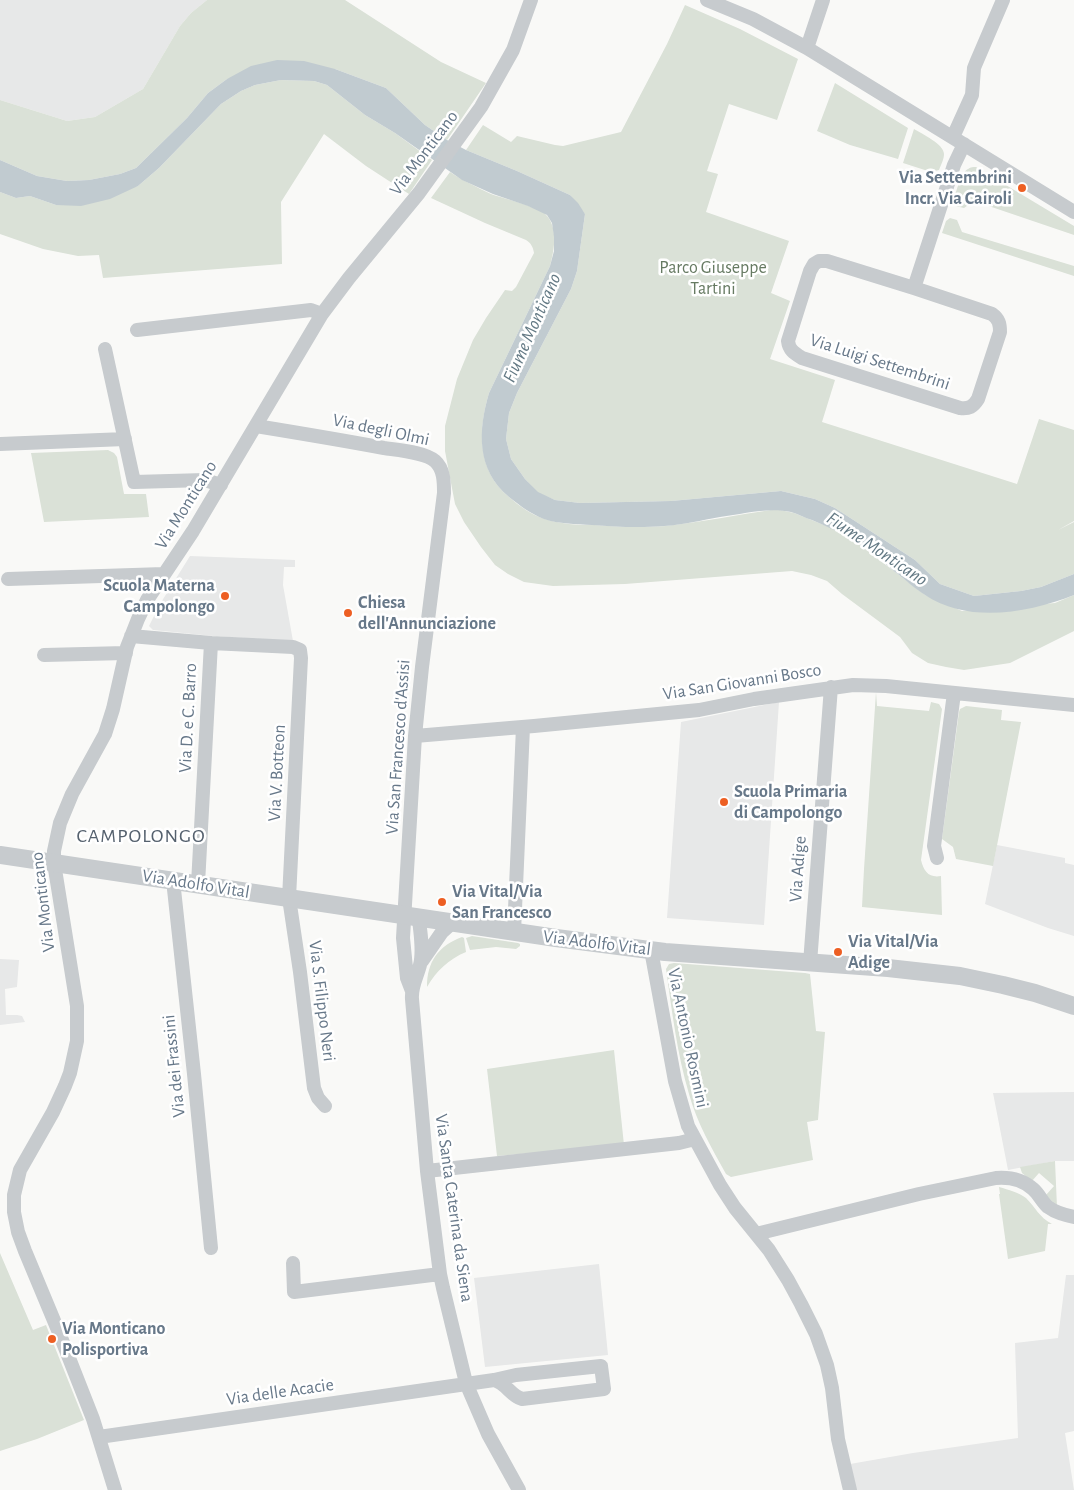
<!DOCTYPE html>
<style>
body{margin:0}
canvas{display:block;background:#f9f9f7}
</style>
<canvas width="1074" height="1490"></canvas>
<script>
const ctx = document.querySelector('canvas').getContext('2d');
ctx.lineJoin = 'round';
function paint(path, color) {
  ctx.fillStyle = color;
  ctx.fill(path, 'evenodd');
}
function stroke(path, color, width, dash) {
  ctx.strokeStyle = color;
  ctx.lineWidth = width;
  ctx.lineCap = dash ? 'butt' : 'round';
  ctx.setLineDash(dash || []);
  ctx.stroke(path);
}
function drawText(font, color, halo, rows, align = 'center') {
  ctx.font = font + ' "Alegreya Sans",sans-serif';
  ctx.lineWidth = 5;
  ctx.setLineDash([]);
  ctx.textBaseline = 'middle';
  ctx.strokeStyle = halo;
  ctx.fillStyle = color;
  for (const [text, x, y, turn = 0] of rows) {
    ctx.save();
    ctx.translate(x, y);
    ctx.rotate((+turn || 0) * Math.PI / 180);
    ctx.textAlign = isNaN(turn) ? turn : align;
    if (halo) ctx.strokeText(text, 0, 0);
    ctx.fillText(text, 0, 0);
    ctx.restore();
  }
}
paint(new Path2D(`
 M0,0H207L191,13L180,26L143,89L95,117L67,121L0,100Z
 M190,556L295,560V567H284L283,585L293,641L213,636L153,630L149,626L160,604Z
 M779,702L764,925L667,918L681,722Z
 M997,845L1065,858V863L1074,865V936L1048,928L985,904Z
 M0,959L19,960L17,987L5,989L6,1015H17L22,1016L25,1022L0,1025Z
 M1074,1092V1161H1055L1008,1170L993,1093Z
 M599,1264L608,1355L485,1367L474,1278Z
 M1066,1275H1074V1431L1065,1433L1074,1490H856L850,1464L913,1453L1018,1438L1015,1343L1058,1338Z`), '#e7e8e8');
paint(new Path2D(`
 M207,0H345L441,62L486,83L447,140L425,125L386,88L335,69L227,79L208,93L187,118L136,168L120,174L89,180L67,181L37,176L0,160V100L67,121L95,117L143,89L180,26L191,13Z
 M685,5L740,29L798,59L777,120L729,104L707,171L718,174L706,212L789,241L771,293L790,301L770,359L835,380L822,422L1017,484L1039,419L1074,430V521L1058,530L1074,522V574L1041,587L1021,591L974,596L940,584L915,560L835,508L815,499L781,491L671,501L580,503L555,500L538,493L525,479L511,459L506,439L509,413L517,393L571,289L577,271L585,214L570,195L517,171L466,150L483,125L511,142L517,136L555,145L563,146L621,132L667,44Z
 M281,80L314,81L327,85L365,115L395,133L432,160L409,194L366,166L324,134L281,202L282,264L103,278L99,255L78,256L43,249L0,234V192L16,198L30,196L56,205L138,186L159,168L221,104L241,91L255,85Z
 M835,83L908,128L898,159L850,145L817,131Z
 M914,129C922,134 944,144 944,154C944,159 941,165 939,170L931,172L903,163Z
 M976,167L1074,226V235L974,201L964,208L955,206L953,205C954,197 961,172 968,169C971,167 973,167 976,167Z
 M450,172C463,181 477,187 491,194C504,199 542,207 548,217C558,231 554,251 550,266L489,393C478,430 477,471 509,497C519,506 532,515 545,519C560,524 577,525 594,525C617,527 642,528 666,526C701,522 736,515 771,510H780L794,513L834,529L851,538L925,595L962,611L1055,603L1074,595V631L1010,663L964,670L946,667L928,663L912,653L900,637L842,594L827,581L811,575L792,571L625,584L553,586L524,582L508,574L495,565L481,547L464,522L455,504L445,451V426L457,379L473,340L486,318L505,290L512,291L516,287L534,253C533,247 531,243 526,240L485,223L431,198Z
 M950,218L957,220L962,232L1074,266V276L942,233L946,221Z
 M108,450L114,453L117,457L124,494H146L149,517L44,522L31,453Z
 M876,692L877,706L929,711L931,702L939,704L942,709L921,860C924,872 929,878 941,876L942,915L862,907L864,869Z
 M966,706L1002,710L1001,720L1021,722L993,866L956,859L953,847L942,839L959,712L960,709Z
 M472,936L518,943L520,944V946L516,949L496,947L470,950L466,938Z
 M462,937L464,938L466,952C449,959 436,971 427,987C427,962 438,946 462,937Z
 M674,963L805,973L810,974L816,1031L825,1032L818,1120L807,1122L813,1160L731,1177L726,1174C712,1149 697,1123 689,1094C677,1054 672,1011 666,969L669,964Z
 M614,1050L624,1145L497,1156L487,1069Z
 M1055,1161L1057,1207L1046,1195L1054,1186L1039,1173L1032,1181L1022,1173L1020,1167Z
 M999,1187C1009,1190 1018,1192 1026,1198C1036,1208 1039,1217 1052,1224H1048L1045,1251L1008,1259L999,1194H1000Z
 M0,1253L33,1330L46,1325L84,1420L37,1439L0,1451Z`), '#dae1d7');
paint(new Path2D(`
 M277,60L304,61L335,69L386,88L425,125L447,140L466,150L517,171L570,195L578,203L585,214L577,271L571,289L517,393L509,413L506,439L511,459L525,479L538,492L555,500L580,503L671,501L781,491L815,499L835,508L915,560L940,584L974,596L1021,591L1041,587L1074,574V595C1028,613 969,624 925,595C915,589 905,579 895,572C881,560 866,547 850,538C838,531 825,526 812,520C805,518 798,514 791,512C768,507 743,514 720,517C702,520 683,525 664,526C641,528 616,527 592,525C576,524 559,524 544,519C531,514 519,505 509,497C476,470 478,430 489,393L550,266L554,251V237L552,223L547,215L528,206L493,194L462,180L395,133L365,115L327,85L314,81L281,80L255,85L241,91L221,104L159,168L138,186L110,199L81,206L56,205L30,196L16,198L0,192V160L37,176L67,181L89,180L120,174L136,168L187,118L208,93L227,79L251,66Z`), '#c1cbd0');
stroke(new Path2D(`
 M707,0L753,19L807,48L1074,212
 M807,48L823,0
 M953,137L972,95L974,68L976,63L1003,0
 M819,261H827L914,288L992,314C999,319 1000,324 1000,332L978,399C973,407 969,409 960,408L802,358C794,353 789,350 788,341L810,271L814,264Z
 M914,288L954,165L964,144
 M137,330L311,310L322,314
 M105,349L134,482L205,480L221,485
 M256,426C299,433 341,440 384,448C398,450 425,452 435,461C444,469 444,482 444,493L422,667L415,736L403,938L407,978L412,991
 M0,444L125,439
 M8,579L164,574
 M131,636L211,643
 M44,655L126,653
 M415,736L534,726L699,710L754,699L853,685L886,686L1074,705
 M937,858L934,846L954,693
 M173,880L194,1074L211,1248
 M198,884L211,643L293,647L300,650L301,658L289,898L300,972L314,1088L318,1098L325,1106
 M419,918C420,933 424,950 420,965C417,977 411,986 412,999L427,1171L440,1274L443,1288L466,1383L488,1434L519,1490
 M514,932L523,727
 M651,950L675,1081L688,1126L720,1185L735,1208L769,1250L788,1280L801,1304L816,1334L827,1365L832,1388L838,1439L850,1490
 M422,961L442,932L453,922
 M810,963L831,687
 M427,1171L679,1143L695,1139
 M756,1234L919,1194L996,1178C1009,1177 1023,1180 1033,1189C1039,1194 1042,1202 1048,1207C1056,1213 1065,1215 1074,1217
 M293,1263L294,1292L440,1274
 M99,1437L494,1380L516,1375L601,1366L604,1389L522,1399C511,1396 506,1383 494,1380
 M115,1490L93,1419L60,1335L25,1251L18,1232L14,1212V1195L20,1170L53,1112L65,1086L70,1073L77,1041V1006L54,863V851L60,823L72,794L105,734L113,709L127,647L138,619L147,600L193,531L322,314L349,278L419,193L481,107L513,50L531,0`), '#c7cbce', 14);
stroke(new Path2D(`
 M0,855L556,938L665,952L888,968L960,976L1003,985L1035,993L1074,1006`), '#c7cbce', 18);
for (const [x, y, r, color] of [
 [1022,188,5,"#ed5f23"],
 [225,596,5,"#ed5f23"],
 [348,613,5,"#ed5f23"],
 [724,802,5,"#ed5f23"],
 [442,902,5,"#ed5f23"],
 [838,952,5,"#ed5f23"],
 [52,1339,5,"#ed5f23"]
]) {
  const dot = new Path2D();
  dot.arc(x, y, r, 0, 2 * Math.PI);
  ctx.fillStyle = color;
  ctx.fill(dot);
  stroke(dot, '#fff', 2);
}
drawText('18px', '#677889', '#fff', [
 ["Via Monticano",424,153,-53],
 ["Via Luigi Settembrini",880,362,18],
 ["Via degli Olmi",381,430,12],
 ["Via Monticano",186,505,-58],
 ["Via San Giovanni Bosco",742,682,-9],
 ["Via D. e C. Barro",188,718,-87],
 ["Via San Francesco d'Assisi",398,747,-86],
 ["Via V. Botteon",277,773,-87],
 ["Via Adige",798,869,-86],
 ["Via Adolfo Vital",196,884,9],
 ["Via Monticano",43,902,-97],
 ["Via Adolfo Vital",597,943,7],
 ["Via S. Filippo Neri",322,1001,83],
 ["Via Antonio Rosmini",688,1038,78],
 ["Via dei Frassini",174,1066,-96],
 ["Via Santa Caterina da Siena",454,1208,82],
 ["Via delle Acacie",280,1392,-8]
]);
drawText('bold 18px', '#677889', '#fff', [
 ["Via Settembrini",1012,178,"right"],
 ["Incr. Via Cairoli",1012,199,"right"],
 ["Scuola Materna",215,586,"right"],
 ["Campolongo",215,607,"right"],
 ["Chiesa",358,603],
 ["dell'Annunciazione",358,624],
 ["Scuola Primaria",734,792],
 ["di Campolongo",734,813],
 ["Via Vital/Via",452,892],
 ["San Francesco",452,913],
 ["Via Vital/Via",848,942],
 ["Adige",848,963],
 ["Via Monticano",62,1329],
 ["Polisportiva",62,1350]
], 'left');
drawText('18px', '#667a62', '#fff', [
 ["Parco Giuseppe",713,268],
 ["Tartini",713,289]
]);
drawText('italic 19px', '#637984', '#fff', [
 ["Fiume Monticano",532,328,-66],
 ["Fiume Monticano",877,549,34]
]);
ctx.letterSpacing = '1px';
drawText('20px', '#55616e', '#fff', [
 ["CAMPOLONGO",141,836]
]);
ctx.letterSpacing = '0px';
</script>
